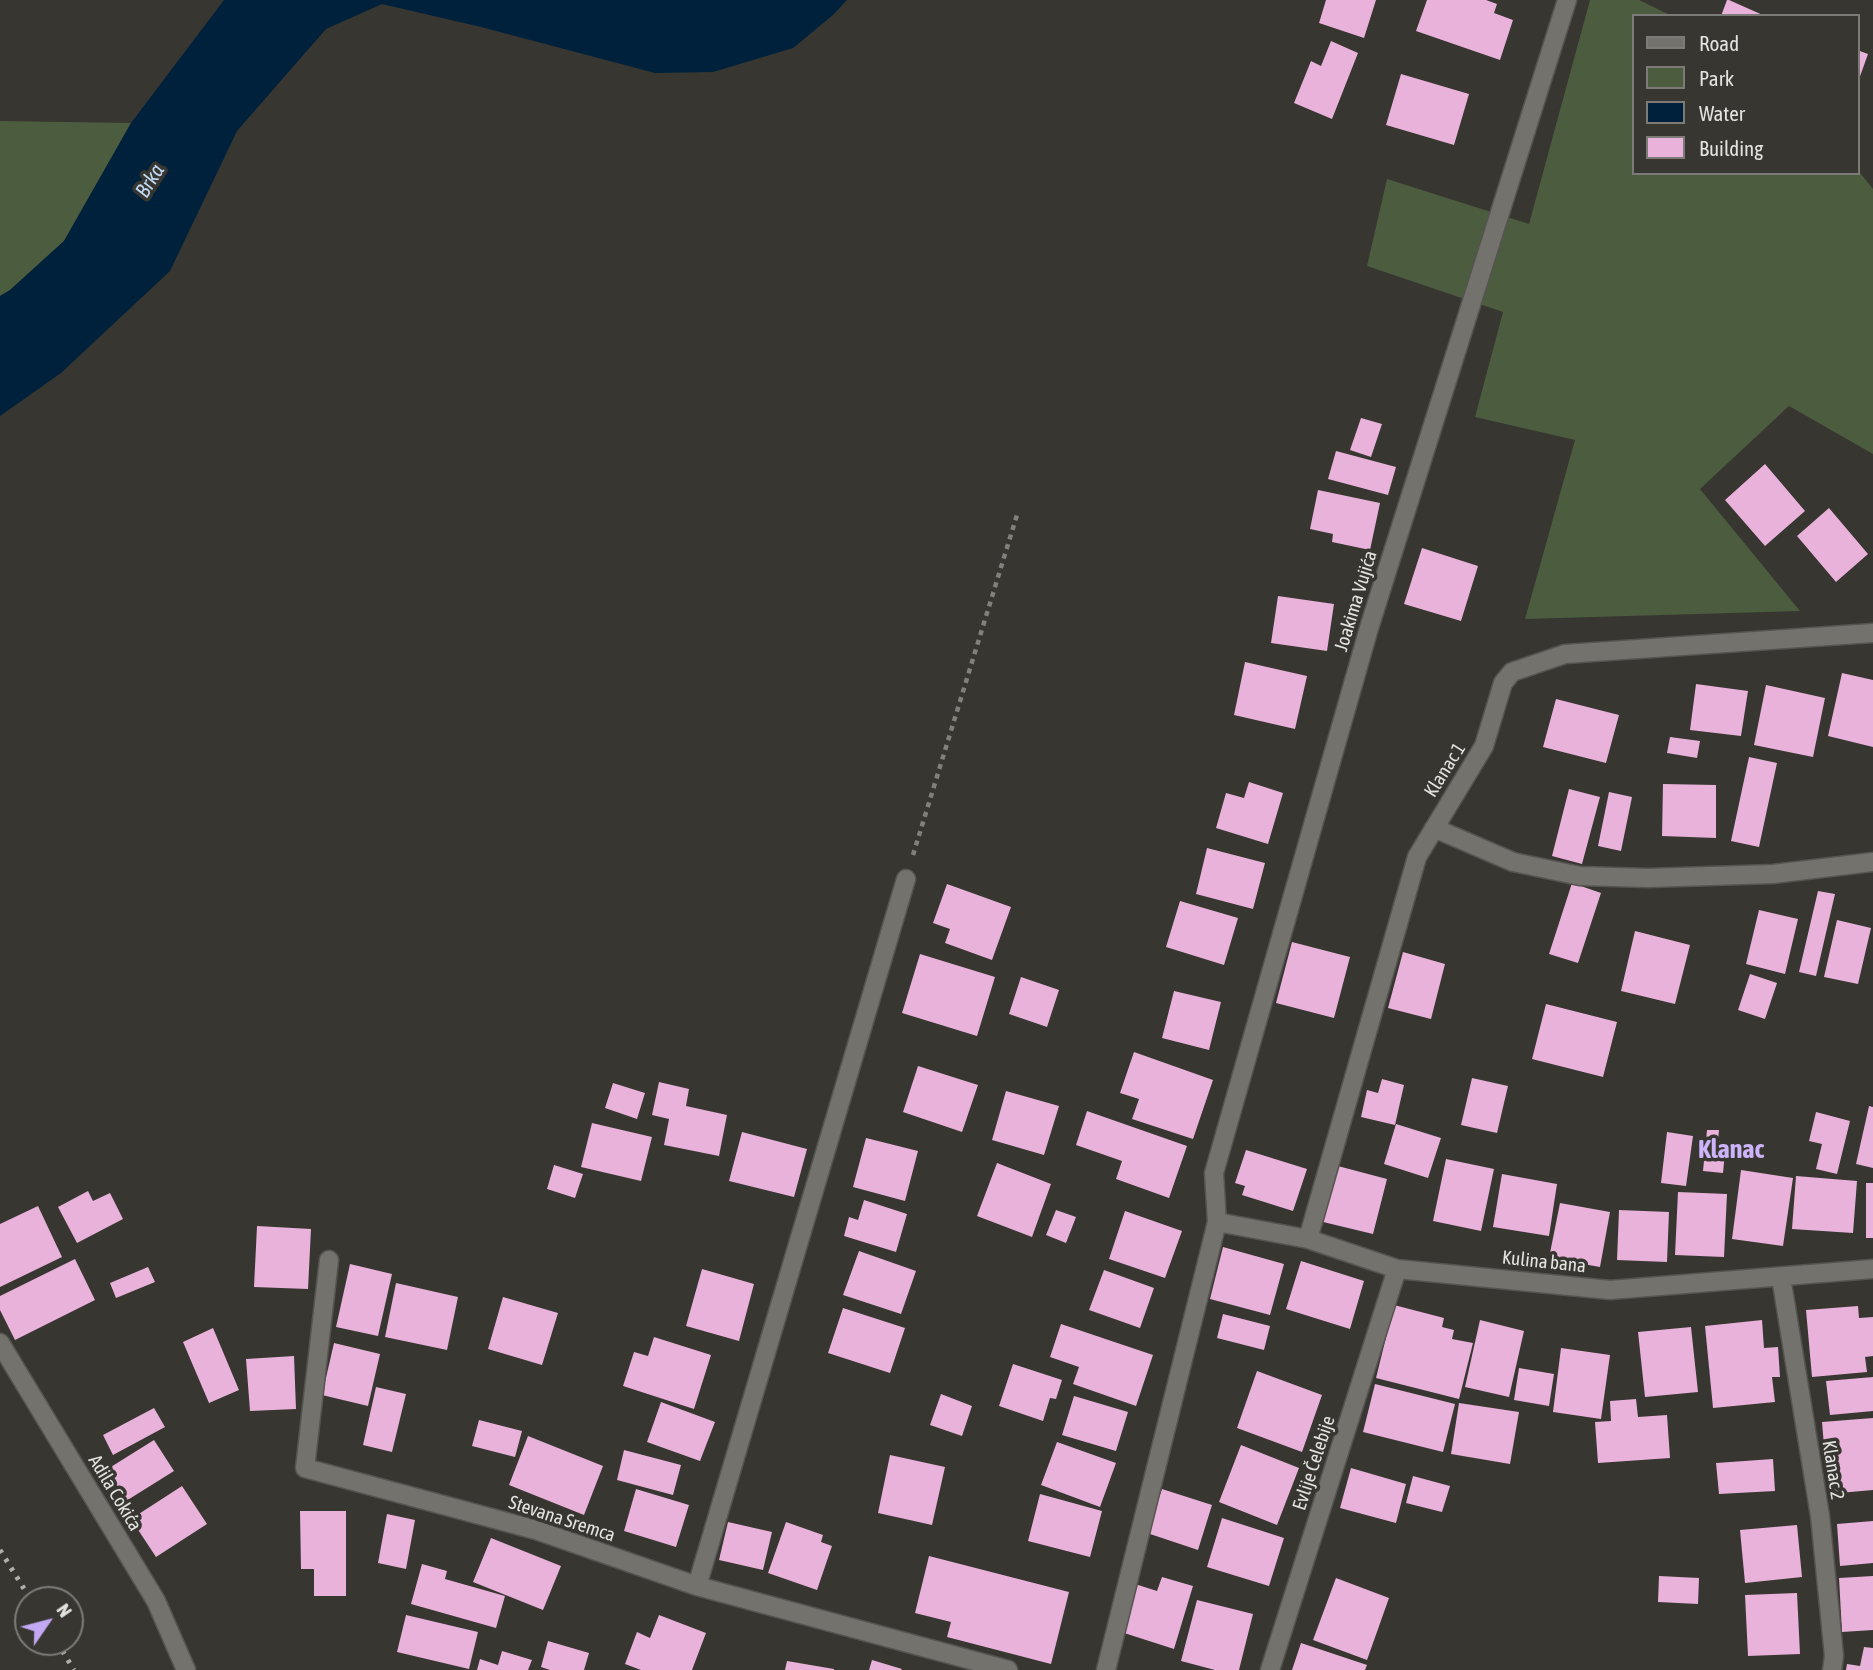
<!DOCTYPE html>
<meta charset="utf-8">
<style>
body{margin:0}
#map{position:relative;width:1873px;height:1670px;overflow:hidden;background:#373631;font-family:"Asap Condensed",sans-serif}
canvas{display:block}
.legend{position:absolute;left:1632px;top:14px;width:228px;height:161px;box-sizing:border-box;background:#373631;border:2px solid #7c7b77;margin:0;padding:9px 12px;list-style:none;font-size:21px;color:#e3e3e0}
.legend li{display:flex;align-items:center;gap:14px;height:35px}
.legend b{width:35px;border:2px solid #7c7b77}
.north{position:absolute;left:14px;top:1586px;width:70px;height:70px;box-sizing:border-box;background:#373631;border:2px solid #7c7b77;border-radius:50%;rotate:55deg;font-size:19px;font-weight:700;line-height:28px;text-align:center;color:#e3e3e0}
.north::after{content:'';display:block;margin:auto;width:24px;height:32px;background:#c2a7f2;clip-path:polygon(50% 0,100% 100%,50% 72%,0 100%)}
</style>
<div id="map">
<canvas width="1873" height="1670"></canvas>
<ul class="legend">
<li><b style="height:9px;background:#74726d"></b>Road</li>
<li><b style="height:19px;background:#4c5c3f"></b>Park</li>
<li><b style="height:19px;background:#00213c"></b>Water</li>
<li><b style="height:19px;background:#e9b2da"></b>Building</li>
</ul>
<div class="north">N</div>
</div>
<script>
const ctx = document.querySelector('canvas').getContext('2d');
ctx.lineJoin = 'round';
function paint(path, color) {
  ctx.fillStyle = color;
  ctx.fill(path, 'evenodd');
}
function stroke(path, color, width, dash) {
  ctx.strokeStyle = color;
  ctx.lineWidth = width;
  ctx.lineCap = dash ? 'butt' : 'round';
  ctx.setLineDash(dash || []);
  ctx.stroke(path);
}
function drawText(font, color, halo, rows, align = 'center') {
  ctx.font = font + ' "Asap Condensed",sans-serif';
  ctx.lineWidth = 7;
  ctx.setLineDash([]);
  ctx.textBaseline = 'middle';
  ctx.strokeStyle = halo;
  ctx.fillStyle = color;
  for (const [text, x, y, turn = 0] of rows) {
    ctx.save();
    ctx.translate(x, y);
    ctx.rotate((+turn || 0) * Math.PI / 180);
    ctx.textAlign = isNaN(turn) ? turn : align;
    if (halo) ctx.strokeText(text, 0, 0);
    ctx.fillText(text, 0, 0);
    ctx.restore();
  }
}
paint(new Path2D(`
 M1590,0H1639L1672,16H1633V173H1857V169L1873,189V454L1789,406L1700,489L1800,611L1525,619L1575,440L1475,417L1503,312L1367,266L1387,179L1529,224Z
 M0,121L131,123L64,241L10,290L0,296Z`), '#4c5c3f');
paint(new Path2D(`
 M224,0H847L833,15L793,48L713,72L655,73L481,27L382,4L326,29L237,131L170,271L61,373L0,416V296L10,290L64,241L131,123Z`), '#00213c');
paint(new Path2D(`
 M1326,0H1376L1364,38L1319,23Z
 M1427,0H1486L1497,4L1494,13L1513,20L1500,60L1416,31Z
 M1727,0H1729L1765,16H1721Z
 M1331,41L1358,53L1332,119L1294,103L1311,61L1321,66Z
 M1857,50L1868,54L1858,82H1857Z
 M1401,74L1469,94L1454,145L1386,125Z
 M1361,418L1382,424L1371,457L1350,450Z
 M1336,451L1396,467L1388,495L1328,479Z
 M1765,464L1805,511L1765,546L1725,500Z
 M1318,490L1380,503L1370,550L1332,542L1333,534L1310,529Z
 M1829,508L1868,554L1836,582L1797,536Z
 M1422,548L1478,566L1461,621L1404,604Z
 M1278,596L1334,604L1327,651L1271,643Z
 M1245,662L1307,676L1295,729L1234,715Z
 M1842,673L1873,680V747L1828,736Z
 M1696,684L1748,691L1741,736L1690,730Z
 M1766,685L1825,698L1813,757L1754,745Z
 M1556,699L1619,715L1606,763L1543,747Z
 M1670,737L1700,741L1697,758L1667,753Z
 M1749,757L1777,763L1759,847L1731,841Z
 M1249,782L1283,793L1268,844L1216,828L1226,793L1244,798Z
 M1663,784L1716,785V838L1662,836Z
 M1569,789L1600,797L1582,864L1552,856Z
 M1609,792L1632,797L1621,851L1598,846Z
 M1207,848L1265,863L1253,909L1196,894Z
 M1572,883L1601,893L1578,963L1549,954Z
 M947,884L1011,907L992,960L945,943L950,929L933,923Z
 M1818,891L1835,894L1816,976L1799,972Z
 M1180,901L1238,918L1224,965L1166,947Z
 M1759,910L1798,919L1785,974L1746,964Z
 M1837,920L1871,928L1858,984L1824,977Z
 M1635,931L1690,945L1675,1004L1621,991Z
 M1292,942L1350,957L1334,1018L1276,1003Z
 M1403,952L1445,964L1431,1019L1388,1008Z
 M920,954L995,977L977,1036L902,1013Z
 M1750,974L1777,983L1765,1019L1738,1010Z
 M1021,977L1059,990L1047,1027L1009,1014Z
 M1174,991L1221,1002L1209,1050L1162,1038Z
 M1546,1004L1617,1022L1603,1077L1532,1059Z
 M1134,1052L1213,1080L1193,1139L1132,1119L1139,1099L1120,1093Z
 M918,1066L978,1085L962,1132L903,1112Z
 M1472,1078L1508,1086L1497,1133L1461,1125Z
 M1382,1079L1404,1085L1395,1125L1361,1117L1367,1090L1378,1093Z
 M659,1082L689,1089L686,1106L727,1115L719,1156L664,1145L669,1119L652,1115Z
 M613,1083L645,1093L637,1119L605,1108Z
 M1006,1091L1059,1106L1044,1155L992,1140Z
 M1869,1106L1873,1107V1168L1856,1164Z
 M1087,1111L1187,1146L1169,1198L1116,1179L1122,1161L1076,1145Z
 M1816,1112L1850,1121L1837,1174L1816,1169L1822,1144L1809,1141Z
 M592,1123L652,1137L641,1181L581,1167Z
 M1396,1124L1441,1138L1428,1178L1384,1164Z
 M1707,1130H1719L1718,1141L1726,1142L1723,1173L1703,1171Z
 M742,1132L807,1149L794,1197L729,1181Z
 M1667,1132L1693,1136L1686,1186L1661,1183Z
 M866,1138L918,1151L905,1201L853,1187Z
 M1246,1150L1307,1169L1293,1211L1242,1195L1245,1186L1235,1183Z
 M1446,1159L1494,1169L1481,1231L1433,1221Z
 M997,1163L1051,1184L1032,1237L977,1216Z
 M554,1165L583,1174L575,1198L547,1189Z
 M1334,1165L1387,1179L1373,1234L1319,1221Z
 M1741,1170L1793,1178L1783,1246L1732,1239Z
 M1502,1174L1557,1184L1549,1236L1493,1227Z
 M1796,1176L1857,1181L1853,1233L1792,1229Z
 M1866,1183H1873V1238H1866Z
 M88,1191L93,1201L110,1193L123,1219L77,1243L58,1207Z
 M1678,1192L1727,1194L1724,1257L1675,1255Z
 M864,1200L907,1214L896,1252L844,1236L849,1217L858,1220Z
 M1560,1203L1610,1212L1600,1267L1549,1258Z
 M38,1206L62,1257L0,1287V1224Z
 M1056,1210L1076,1217L1066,1243L1046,1235Z
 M1619,1210L1669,1212L1667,1262L1617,1260Z
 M1125,1211L1182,1231L1165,1278L1109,1259Z
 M257,1226L311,1229L308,1289L254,1287Z
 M1223,1247L1284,1264L1270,1315L1210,1299Z
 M859,1251L916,1271L901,1314L843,1295Z
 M75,1259L95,1300L15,1340L0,1310V1296Z
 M1301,1261L1364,1281L1350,1329L1286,1309Z
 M350,1264L392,1274L378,1336L336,1327Z
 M148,1267L155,1282L116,1298L110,1283Z
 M702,1269L754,1284L739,1341L686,1326Z
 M1104,1270L1154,1288L1140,1328L1089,1310Z
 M396,1283L458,1297L447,1350L385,1337Z
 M503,1297L558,1313L542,1365L488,1349Z
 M1394,1305L1444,1318L1442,1327L1454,1330L1452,1339L1473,1343L1459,1399L1376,1378Z
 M1858,1306L1859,1318L1873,1317V1356L1865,1357L1867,1372L1812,1377L1806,1310Z
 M843,1308L905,1328L890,1373L828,1353Z
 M1223,1314L1270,1326L1264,1350L1217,1338Z
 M1480,1320L1524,1331L1509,1397L1465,1387Z
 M1762,1320L1764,1348L1778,1347L1780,1377H1772L1775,1402L1713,1408L1705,1326Z
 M1061,1324L1153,1355L1136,1406L1073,1384L1079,1367L1050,1357Z
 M1691,1327L1698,1392L1645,1397L1638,1332Z
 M213,1328L239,1390L209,1403L183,1342Z
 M654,1337L711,1355L694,1409L623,1386L634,1352L648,1356Z
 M334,1343L380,1354L368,1406L322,1395Z
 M1561,1348L1610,1355L1601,1419L1553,1412Z
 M294,1356L296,1409L250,1411L246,1359Z
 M1013,1364L1062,1380L1056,1399L1050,1398L1043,1421L999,1406Z
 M1519,1368L1554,1374L1549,1406L1514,1400Z
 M1257,1371L1322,1395L1302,1452L1237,1428Z
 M1873,1377V1411L1830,1415L1826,1381Z
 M1375,1384L1455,1404L1443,1452L1363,1432Z
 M376,1387L406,1394L392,1452L363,1445Z
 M941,1394L972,1406L962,1436L930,1425Z
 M1074,1396L1128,1412L1116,1451L1062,1435Z
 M1636,1399L1638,1417L1667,1415L1670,1458L1598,1463L1595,1422L1611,1421L1610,1401Z
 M661,1402L715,1422L700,1461L647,1442Z
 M1459,1403L1519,1412L1510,1464L1451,1454Z
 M154,1408L165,1427L113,1455L103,1435Z
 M1873,1418V1490L1828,1494L1822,1422Z
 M479,1420L522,1431L515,1457L472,1446Z
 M528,1436L603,1466L584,1515L509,1485Z
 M154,1440L174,1471L126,1501L106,1470Z
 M1057,1442L1116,1463L1100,1507L1041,1485Z
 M1241,1445L1299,1468L1277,1525L1219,1502Z
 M624,1450L681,1465L673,1495L617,1480Z
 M890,1455L945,1467L932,1525L878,1513Z
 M1773,1459L1775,1491L1719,1494L1716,1463Z
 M1351,1468L1406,1484L1396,1523L1340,1508Z
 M1413,1476L1450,1486L1442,1512L1406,1503Z
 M182,1486L207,1524L156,1557L131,1519Z
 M636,1489L689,1505L676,1547L624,1531Z
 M1162,1489L1212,1505L1198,1550L1147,1533Z
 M1040,1494L1102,1511L1090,1557L1028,1541Z
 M300,1511H346V1596H314V1569H301Z
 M387,1514L415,1520L406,1569L378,1563Z
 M1222,1518L1284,1538L1269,1586L1207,1567Z
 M1873,1521V1563L1840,1566L1837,1524Z
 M728,1522L772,1532L763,1570L719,1560Z
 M786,1522L823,1535L821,1542L832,1546L817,1590L768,1573Z
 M1797,1525L1802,1577L1745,1583L1740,1530Z
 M491,1538L561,1566L543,1610L473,1582Z
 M929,1556L1069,1592L1051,1664L947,1637L951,1622L915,1613Z
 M422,1564L447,1571L445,1579L505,1596L496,1628L411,1604Z
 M1659,1576L1699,1578L1698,1604L1658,1602Z
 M1873,1576V1630L1842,1632L1839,1578Z
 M1162,1577L1193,1586L1174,1649L1121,1632L1135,1584L1157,1591Z
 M1336,1578L1389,1598L1367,1660L1313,1640Z
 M1797,1593L1800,1654L1748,1656L1745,1595Z
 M1197,1600L1253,1614L1239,1670H1215L1181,1661Z
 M406,1615L478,1632L469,1669L397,1652Z
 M659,1615L706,1633L692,1670H641L625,1664L637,1632L650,1638Z
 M548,1641L589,1653L584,1670H550L541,1667Z
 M1301,1643L1367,1665L1365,1670H1292Z
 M1864,1647L1873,1648V1670H1846L1847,1664L1860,1666Z
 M502,1651L532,1660L528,1670H477L480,1659L498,1665Z
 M872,1660L902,1669L901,1670H869Z
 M787,1661L834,1669V1670H785Z`), '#e9b2da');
const minor = new Path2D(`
 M1434,828L1513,862L1580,876L1648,878L1773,874L1873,862
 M1217,1222L1308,1239L1397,1269L1610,1290L1873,1269
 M1308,1239L1417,857L1484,746L1503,683L1512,672L1565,654L1873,633
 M329,1260L305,1468L536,1530L697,1586L1008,1670
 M1781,1277L1820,1516L1834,1656L1832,1670
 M0,1343L156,1601L186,1670
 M697,1586L906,879
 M1106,1670L1217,1222L1214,1173L1369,628L1567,0
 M1270,1670L1397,1269`);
stroke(minor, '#565451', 21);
stroke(new Path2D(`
 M913,855L1017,515`), '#80807c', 4.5, [5, 5]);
stroke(minor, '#74726d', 18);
stroke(new Path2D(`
 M0,1550L31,1600
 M57,1642L74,1670`), '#b0afac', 5, [3.5, 7]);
drawText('19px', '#e3e3e0', '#373631', [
 ["Joakima Vujića",1356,601,-73],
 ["Klanac 1",1445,770,-58],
 ["Kulina bana",1544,1262,6],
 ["Evlije Čelebije",1314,1463,-72],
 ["Klanac 2",1833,1470,81],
 ["Adila Cokića",115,1493,59],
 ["Stevana Sremca",562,1519,18]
]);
drawText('italic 21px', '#c0daf4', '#373631', [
 ["Brka",150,181,-58]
]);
drawText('bold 26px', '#cdb4fa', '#373631', [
 ["Klanac",1731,1150]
]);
</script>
